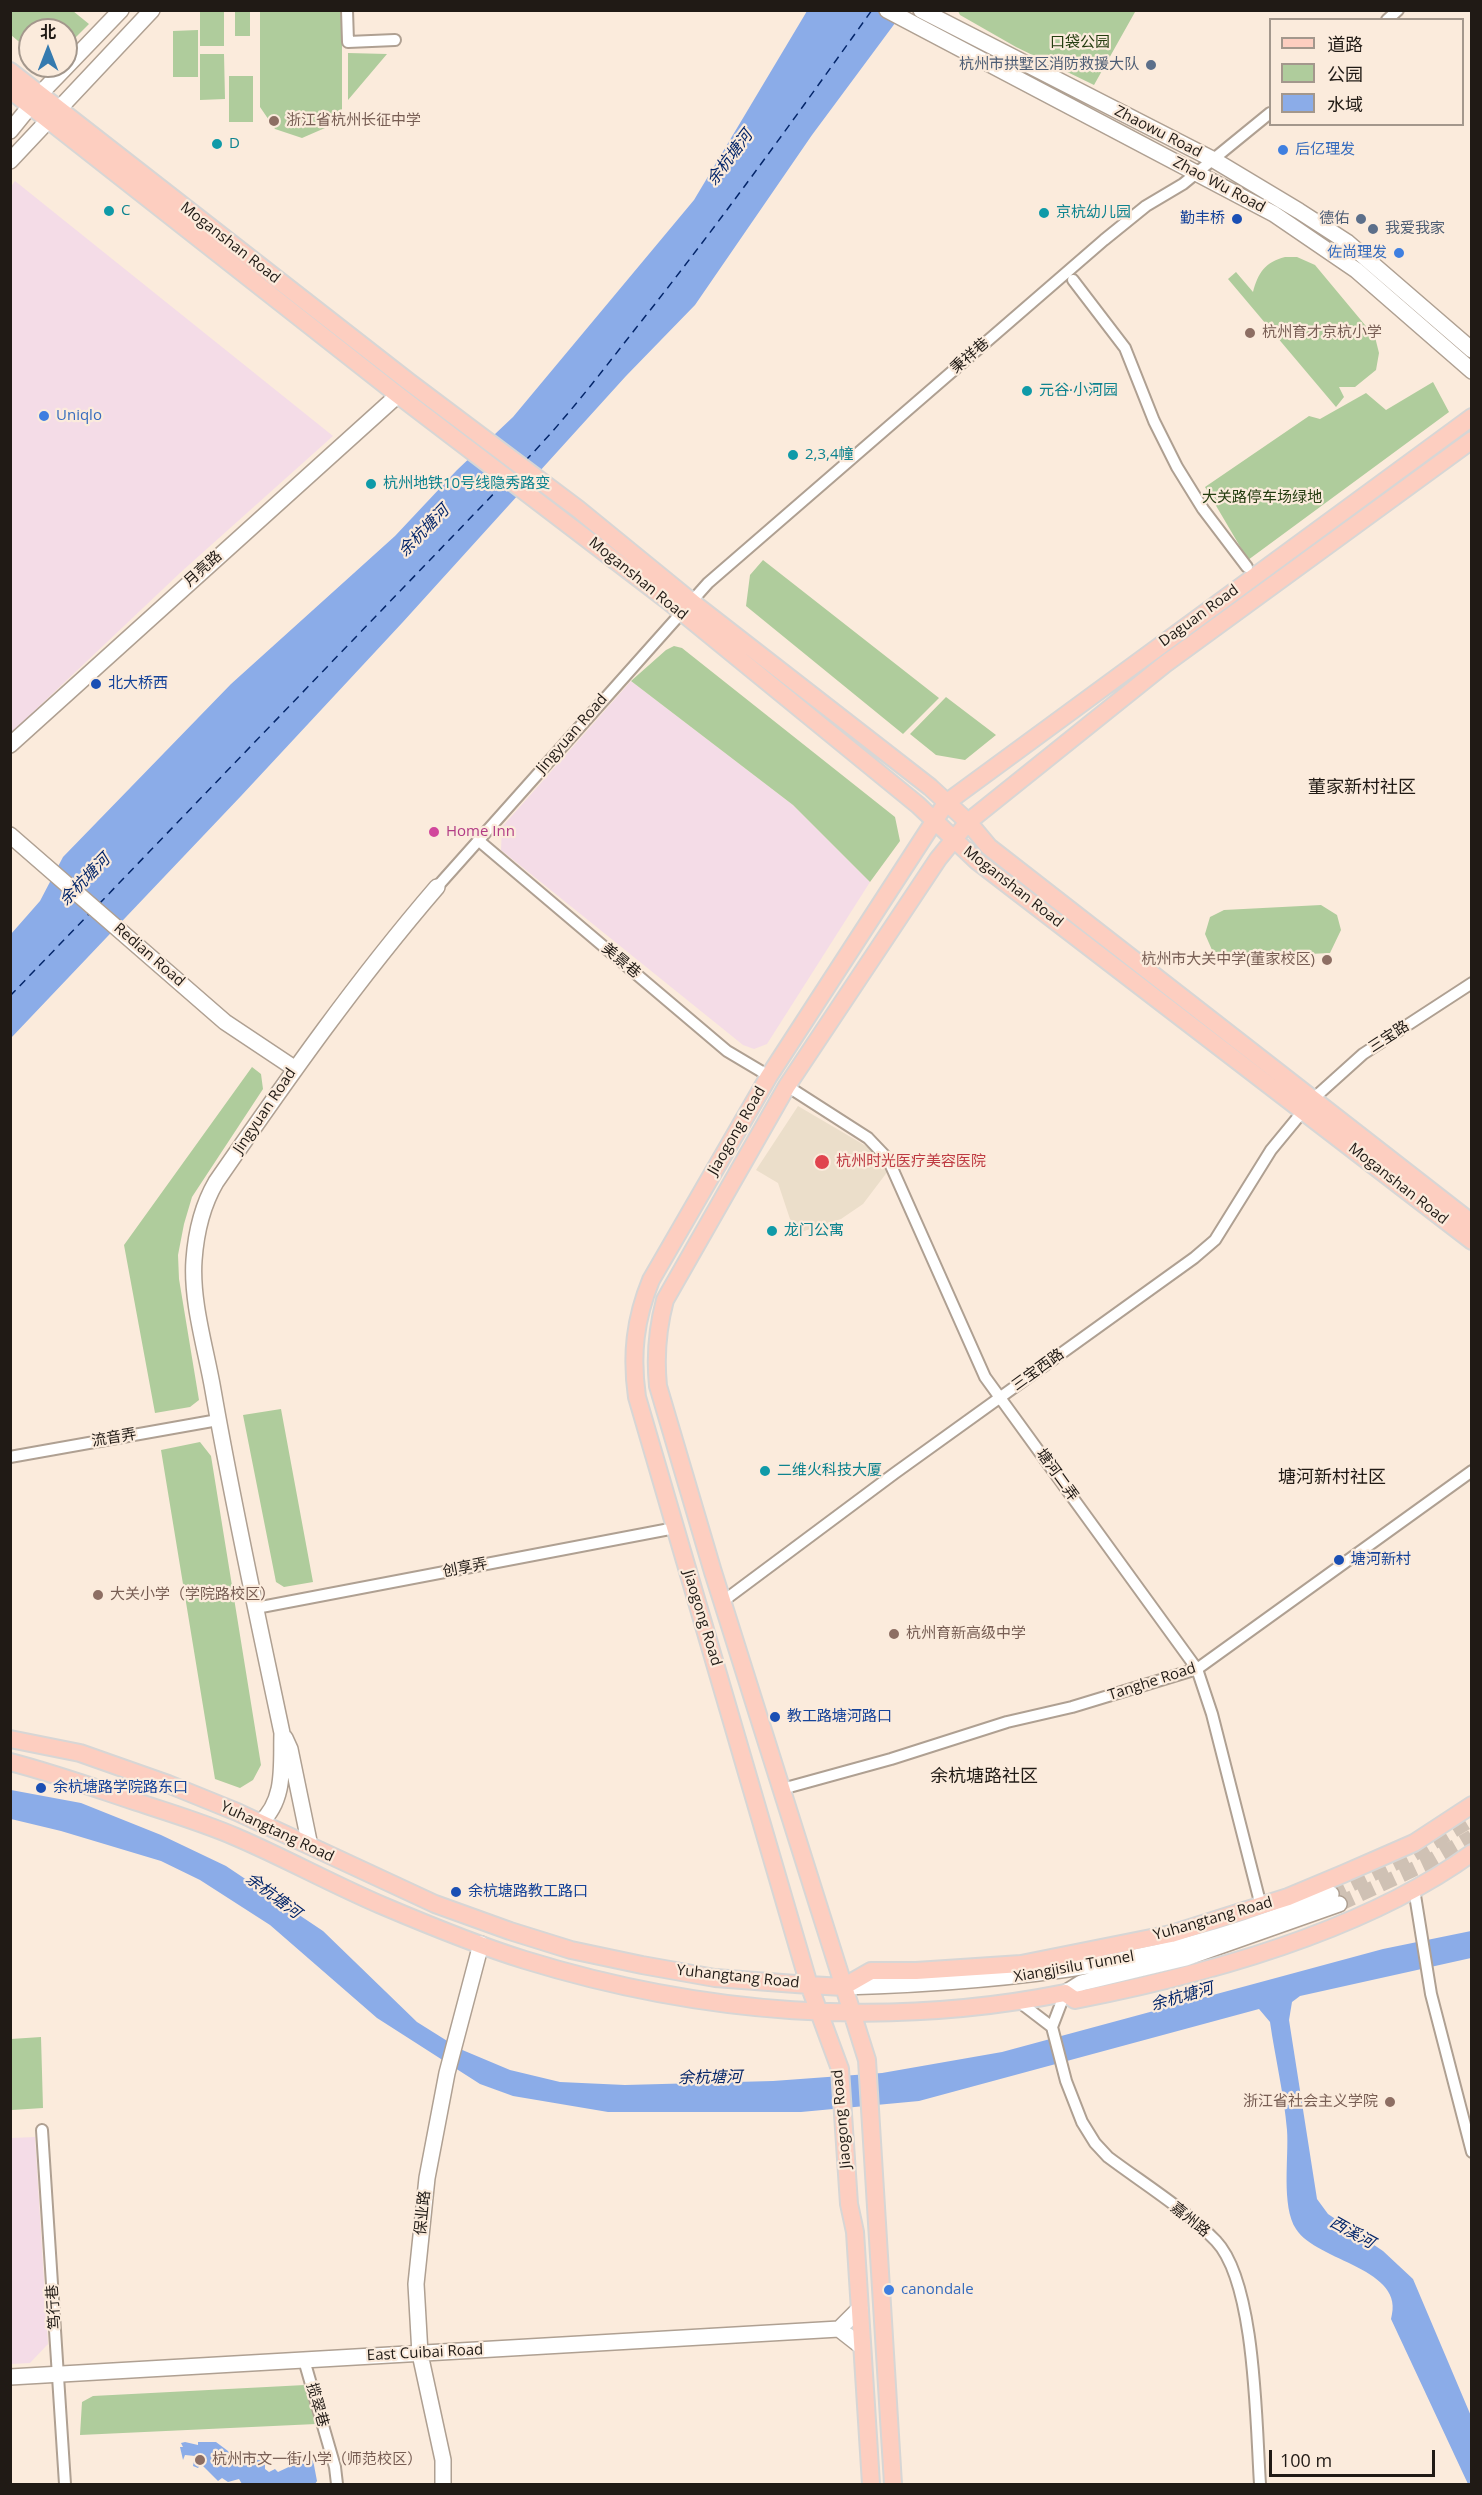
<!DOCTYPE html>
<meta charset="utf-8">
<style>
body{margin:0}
#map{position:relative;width:1482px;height:2495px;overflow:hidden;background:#fbebdc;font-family:"Open Sans","Noto Sans SC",sans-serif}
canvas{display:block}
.frame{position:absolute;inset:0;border:12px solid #201a15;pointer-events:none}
.legend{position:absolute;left:1269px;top:18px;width:195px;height:108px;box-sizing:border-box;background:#fbebdc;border:2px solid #a3978c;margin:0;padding:8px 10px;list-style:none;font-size:18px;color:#201a15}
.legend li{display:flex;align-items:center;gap:12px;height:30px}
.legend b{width:30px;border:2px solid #a3978c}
.north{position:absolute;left:18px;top:18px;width:60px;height:60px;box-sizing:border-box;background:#fbebdc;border:2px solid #a3978c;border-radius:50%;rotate:0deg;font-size:16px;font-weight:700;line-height:24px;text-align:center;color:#201a15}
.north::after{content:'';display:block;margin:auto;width:21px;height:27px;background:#357aaf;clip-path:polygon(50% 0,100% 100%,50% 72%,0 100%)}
.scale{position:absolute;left:1269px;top:2450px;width:166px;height:27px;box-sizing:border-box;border:3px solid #201a15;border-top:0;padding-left:8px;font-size:18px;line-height:21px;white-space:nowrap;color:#201a15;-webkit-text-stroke:4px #fbebdc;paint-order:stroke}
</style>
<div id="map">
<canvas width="1482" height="2495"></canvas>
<div class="frame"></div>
<ul class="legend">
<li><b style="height:8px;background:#fdcec0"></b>道路</li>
<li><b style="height:16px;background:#afcc9c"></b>公园</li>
<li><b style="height:16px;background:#8bace8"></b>水域</li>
</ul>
<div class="north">北</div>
<div class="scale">100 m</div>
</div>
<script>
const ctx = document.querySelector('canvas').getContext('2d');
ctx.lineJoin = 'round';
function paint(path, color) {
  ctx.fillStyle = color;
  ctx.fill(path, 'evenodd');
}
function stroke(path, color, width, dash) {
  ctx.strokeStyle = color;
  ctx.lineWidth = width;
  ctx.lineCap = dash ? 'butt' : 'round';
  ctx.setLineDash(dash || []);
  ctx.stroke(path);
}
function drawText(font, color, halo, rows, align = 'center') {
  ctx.font = font + ' "Open Sans","Noto Sans SC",sans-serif';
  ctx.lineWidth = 4.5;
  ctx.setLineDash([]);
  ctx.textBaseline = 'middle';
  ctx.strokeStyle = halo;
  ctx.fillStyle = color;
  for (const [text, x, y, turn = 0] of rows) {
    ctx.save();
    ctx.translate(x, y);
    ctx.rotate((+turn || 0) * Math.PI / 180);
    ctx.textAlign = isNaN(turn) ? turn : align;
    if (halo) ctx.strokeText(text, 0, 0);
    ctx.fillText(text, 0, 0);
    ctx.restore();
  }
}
paint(new Path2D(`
 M15,181L333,436L181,572L11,733L10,188Z
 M631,681L793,805L870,882L767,1044L754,1049L743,1045L501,850L502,827Z
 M35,2137L48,2344L30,2363L11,2364V2138Z`), '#f4dce7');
paint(new Path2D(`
 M798,1106L866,1146L877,1154L888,1171L863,1204L841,1219L795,1234L778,1183L756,1170Z`), '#ebdeca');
paint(new Path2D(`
 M1132,10L1135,12L1094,85L1016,47L960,15L958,11Z
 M10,11H73L89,24L66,47V30H30V51L11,35Z
 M200,11H224V46H200Z
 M235,11H250V36H235Z
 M260,11H342V109L325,128L302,138L275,129L260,107Z
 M198,30V77H173V31Z
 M348,53L387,54L348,100Z
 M200,54H224L225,99L200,100Z
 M229,76H253V122H229Z
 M1285,257H1297L1315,265L1375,337L1379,353L1376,370L1355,387H1339L1344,397L1336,407L1228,279L1236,272L1253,292C1258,273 1265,262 1285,257Z
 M1433,382L1449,412L1248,560L1205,487L1309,416L1320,419L1366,393L1386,410Z
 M763,560L939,698L903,734L746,606L750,575Z
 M674,646L682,648L895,817L900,841L870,882L793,805L631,681L666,650Z
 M946,697L996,735L965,760L936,755L910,734Z
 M1321,905L1337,915L1341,930L1330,953L1227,958L1212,950L1205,934L1210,917L1224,910Z
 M252,1067L261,1074L263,1089L192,1197L184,1224L178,1255L179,1279L199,1400L190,1407L155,1413L124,1245Z
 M281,1409L313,1582L284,1587L276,1582L243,1415Z
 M200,1442L211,1456L261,1765L253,1780L240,1788L215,1779L161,1450Z
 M41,2037L43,2108L12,2110L11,2039Z
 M305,2385L316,2424L80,2435L82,2402L93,2396Z`), '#afcc9c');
paint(new Path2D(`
 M807,11H904L812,135L695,305L626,376L402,623L241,796L11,1038V934L40,901L63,857L231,684L395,536L457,470L513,417L694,200Z
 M11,1790L81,1803L161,1835L226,1866L323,1931L417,2022L460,2049L510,2070L560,2082L625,2085L773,2081L882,2073L1002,2052L1383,1949L1471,1931V1958L1300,1996L1292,2002L1289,2020L1317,2199L1328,2214L1383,2251L1413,2279L1471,2416V2484H1468L1391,2319C1407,2268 1317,2262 1296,2229C1281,2206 1289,2157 1287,2130C1284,2094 1275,2057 1270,2022L1259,2009L919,2101L801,2112H608L513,2096L480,2084L377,2018L270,1925L200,1880L161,1861L61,1831L11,1819Z
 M185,2442L198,2445V2442H216L244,2463L252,2459L265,2461V2469L269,2472L275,2469L278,2472L293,2465L296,2458L308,2456L313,2460L317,2481L315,2484H242L239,2479L228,2482L222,2478L218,2481L201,2464L198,2468L193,2466L195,2456L185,2455L183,2460L180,2447H183L181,2443Z`), '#8bace8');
stroke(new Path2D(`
 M525,461C565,420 600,374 636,328C718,225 795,118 872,10
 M99,904L503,484
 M10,996L89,914`), '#04266a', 1.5, [8, 6]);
stroke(new Path2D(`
 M1331,1894L1412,1855L1472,1819
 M1339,1904L1427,1863L1472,1837`), '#cfc1b4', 15, [15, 8]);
const street = new Path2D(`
 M347,10L348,42L395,40
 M1387,20L1398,10
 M1073,280L1125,348L1154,421L1177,467L1203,509L1247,567
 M478,840L727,1051L769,1076
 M437,887L708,583L1104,240L1146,206L1183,184L1270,113
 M787,1086L868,1138L888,1159L985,1377L1197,1669L1212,1714L1261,1906
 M10,1457L218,1420
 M722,1602L895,1473L1194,1258L1215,1240L1271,1150L1313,1099L1363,1054L1472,983
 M256,1608L675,1528
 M782,1789L891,1759L1007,1722L1072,1707L1197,1669L1472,1471
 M1414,1889L1431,1994L1472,2152
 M1065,1993L1052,2027L1066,2081L1082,2122L1095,2143L1108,2157C1144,2184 1185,2209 1216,2241C1256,2283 1256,2426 1260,2484
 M1018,2001L1052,2027
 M42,2130L65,2484
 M304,2360L335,2467L337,2484`);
const secondary = new Path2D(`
 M887,10L1274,214L1356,270L1472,371
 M921,10L1214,160L1299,211L1347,242L1472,350
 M10,131L40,94L121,10
 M10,161L152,10
 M10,745L398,395
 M10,835L225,1022L294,1068
 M285,1738L290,1749L310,1846
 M260,1823C286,1800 281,1765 282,1733C258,1619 233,1505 213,1390C206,1349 191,1302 194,1260C196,1232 202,1206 216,1182C286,1081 356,981 437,887
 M843,1987C1009,1982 1178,1965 1331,1894
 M1065,1993L1081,1983L1186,1958L1339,1904
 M839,2329L860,2308
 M10,2377L839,2329L862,2347
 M443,2484V2460L420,2354L416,2284L427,2178L447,2073L481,1944`);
const primary = new Path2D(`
 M10,71L409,382L578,509L692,602L930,787L968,822L989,847L1472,1223
 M10,90L398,395L667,600L918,805L977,861L1472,1241
 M10,1739L80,1753L168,1784L237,1812L435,1904L510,1931L571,1950L642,1965L715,1978L809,1985L843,1987L871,1971H916L1021,1964L1171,1934L1288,1897L1343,1874L1414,1843L1472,1805
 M10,1762C53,1773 95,1788 137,1802C170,1813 204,1823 236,1837C285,1858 332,1884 381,1905C428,1925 476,1945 525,1960C700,2014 885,2029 1065,1993L1075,2000C1204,1975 1364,1931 1472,1853
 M871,2484L855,2232L849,2204L840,2069L809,1985L637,1397C631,1355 635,1319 651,1280L769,1076L946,803L1472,417
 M893,2484L867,2060L713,1572L658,1386C655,1356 657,1330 665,1300L787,1086L938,859L968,822L1165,664L1472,440`);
stroke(street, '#afa092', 14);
stroke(secondary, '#afa092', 18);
stroke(primary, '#d7d6d5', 20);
stroke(street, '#fff', 10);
stroke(secondary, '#fff', 15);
stroke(primary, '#fdcec0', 16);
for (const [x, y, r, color] of [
 [1151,65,6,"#5c6f8a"],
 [274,121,6,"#8d6e63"],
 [217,144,6,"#0f9aa8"],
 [1283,150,6,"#3f7fe0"],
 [109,211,6,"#0f9aa8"],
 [1044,213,6,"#0f9aa8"],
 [1237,219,6,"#1a4fb4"],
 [1361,219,6,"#5c6f8a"],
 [1373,229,6,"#5c6f8a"],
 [1399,253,6,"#3f7fe0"],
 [1250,333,6,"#8d6e63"],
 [1027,391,6,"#0f9aa8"],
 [44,416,6,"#3f7fe0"],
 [793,455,6,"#0f9aa8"],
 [371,484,6,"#0f9aa8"],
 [96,684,6,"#1a4fb4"],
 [434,832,6,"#d1479c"],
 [1327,960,6,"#8d6e63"],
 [822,1162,8,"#e0444e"],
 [772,1231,6,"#0f9aa8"],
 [765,1471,6,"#0f9aa8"],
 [1339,1560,6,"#1a4fb4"],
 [98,1595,6,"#8d6e63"],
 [894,1634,6,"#8d6e63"],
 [775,1717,6,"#1a4fb4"],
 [41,1788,6,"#1a4fb4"],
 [456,1892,6,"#1a4fb4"],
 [1390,2102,6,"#8d6e63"],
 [889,2290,6,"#3f7fe0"],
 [200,2460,6,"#8d6e63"]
]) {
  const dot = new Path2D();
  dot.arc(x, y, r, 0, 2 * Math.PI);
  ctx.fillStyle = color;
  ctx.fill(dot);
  stroke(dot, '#fbebdc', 2);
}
drawText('15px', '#253d10', '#fbebdc', [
 ["口袋公园",1080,43],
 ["大关路停车场绿地",1262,498]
]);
drawText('15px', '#4e5e75', '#fbebdc', [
 ["杭州市拱墅区消防救援大队",1139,65],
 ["德佑",1349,219],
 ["我爱我家",1385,229,"left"]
], 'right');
drawText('15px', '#785e54', '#fbebdc', [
 ["浙江省杭州长征中学",286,121],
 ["杭州育才京杭小学",1262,333],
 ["杭州市大关中学(董家校区)",1315,960,"right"],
 ["大关小学（学院路校区）",110,1595],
 ["杭州育新高级中学",906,1634],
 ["浙江省社会主义学院",1378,2102,"right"],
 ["杭州市文一街小学（师范校区）",212,2460]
], 'left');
drawText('15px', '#201a15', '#fbebdc', [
 ["Zhaowu Road",1158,132,27],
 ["Zhao Wu Road",1219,185,28],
 ["Moganshan Road",230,243,38],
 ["秉祥巷",970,356,-41],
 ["月亮路",203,569,-42],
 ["Moganshan Road",638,579,39],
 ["Daguan Road",1199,616,-36],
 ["Jingyuan Road",572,734,-49],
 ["Moganshan Road",1013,887,38],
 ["Redian Road",149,955,41],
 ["美景巷",621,961,40],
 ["三宝路",1389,1037,-33],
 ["Jingyuan Road",265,1111,-56],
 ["Jiaogong Road",737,1131,-60],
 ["Moganshan Road",1398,1184,38],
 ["三宝西路",1038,1370,-36],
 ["流音弄",114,1438,-10],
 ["塘河二弄",1057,1475,54],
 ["创享弄",465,1568,-11],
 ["Jiaogong Road",702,1618,73],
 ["Tanghe Road",1152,1682,-18],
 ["Yuhangtang Road",277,1832,25],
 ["Yuhangtang Road",1213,1919,-16],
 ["Xiangjisilu Tunnel",1074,1967,-10],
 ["Yuhangtang Road",738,1977,6],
 ["Jiaogong Road",842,2119,-95],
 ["保业路",423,2213,-84],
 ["嘉州路",1190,2220,39],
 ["笃行巷",54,2307,-94],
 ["East Cuibai Road",425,2353,-3],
 ["揽翠巷",317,2405,74]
]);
drawText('15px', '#0d838f', '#fbebdc', [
 ["D",229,144],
 ["C",121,211],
 ["京杭幼儿园",1056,213],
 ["元谷·小河园",1039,391],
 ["2,3,4幢",805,455],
 ["杭州地铁10号线隐秀路变",383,484],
 ["龙门公寓",784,1231],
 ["二维火科技大厦",777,1471]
], 'left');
drawText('15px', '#366cbe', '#fbebdc', [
 ["后亿理发",1295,150],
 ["佐尚理发",1387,253,"right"],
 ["Uniqlo",56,416],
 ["canondale",901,2290]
], 'left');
drawText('15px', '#164399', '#fbebdc', [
 ["勤丰桥",1225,219,"right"],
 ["北大桥西",108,684],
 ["塘河新村",1351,1560],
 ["教工路塘河路口",787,1717],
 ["余杭塘路学院路东口",53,1788],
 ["余杭塘路教工路口",468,1892]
], 'left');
drawText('15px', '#b23c85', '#fbebdc', [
 ["Home Inn",446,832]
], 'left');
drawText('15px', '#be3a42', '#fbebdc', [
 ["杭州时光医疗美容医院",836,1162]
], 'left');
drawText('italic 16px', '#04266a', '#fbebdc', [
 ["余杭塘河",730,158,-53],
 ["余杭塘河",424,531,-46],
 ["余杭塘河",85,880,-46],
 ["余杭塘河",273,1896,37],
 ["余杭塘河",1182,1997,-16],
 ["余杭塘河",710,2078,-1],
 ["西溪河",1352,2233,29]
]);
drawText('18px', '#201a15', '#fbebdc', [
 ["董家新村社区",1362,788],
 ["塘河新村社区",1332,1478],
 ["余杭塘路社区",984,1777]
]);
</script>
